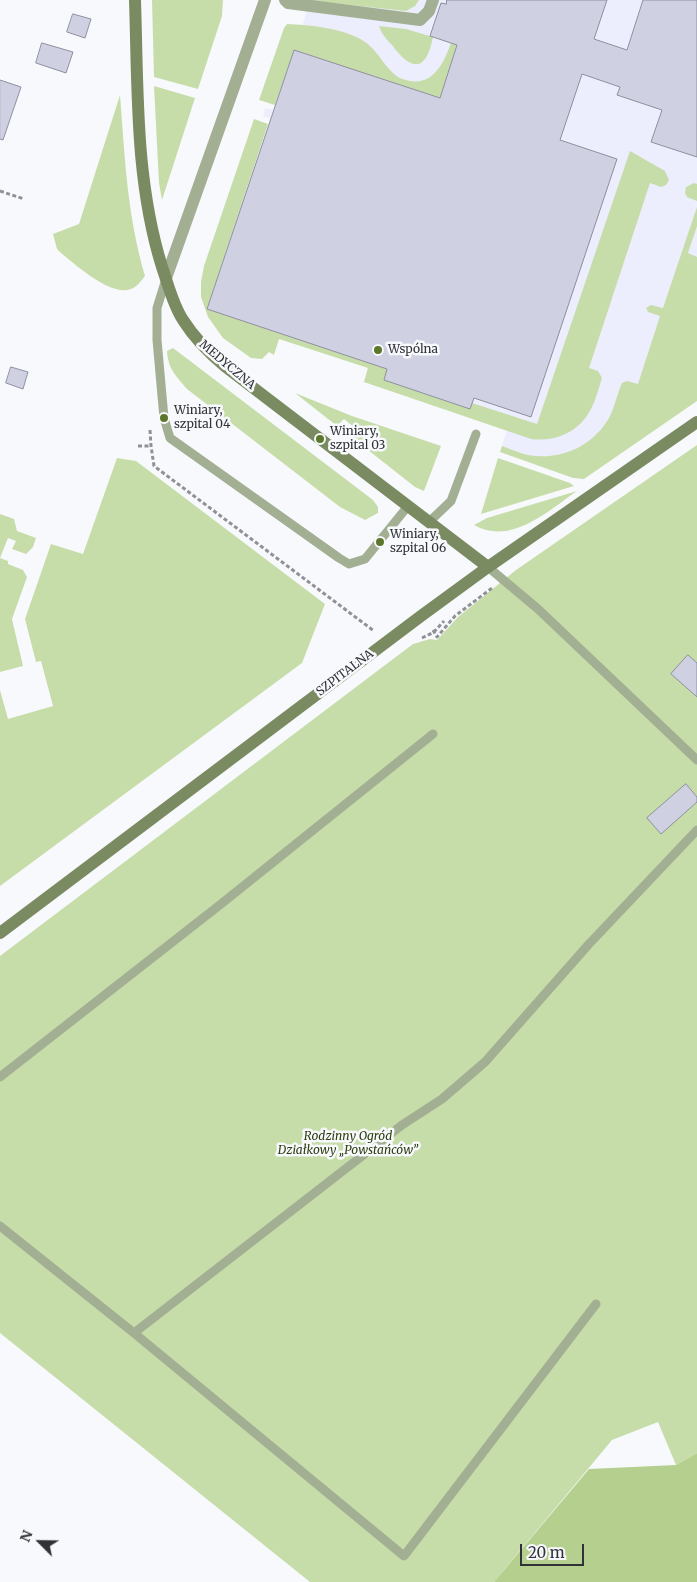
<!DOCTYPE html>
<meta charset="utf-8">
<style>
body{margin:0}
#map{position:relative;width:697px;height:1582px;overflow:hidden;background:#f8f9fd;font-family:Merriweather,serif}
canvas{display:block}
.north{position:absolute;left:15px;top:1517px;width:50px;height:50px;-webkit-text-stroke:4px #f8f9fd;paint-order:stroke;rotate:293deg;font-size:14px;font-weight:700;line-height:20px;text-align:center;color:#313238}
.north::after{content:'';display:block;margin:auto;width:18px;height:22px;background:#313238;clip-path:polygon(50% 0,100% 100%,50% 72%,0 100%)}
.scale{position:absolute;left:520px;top:1544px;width:64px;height:22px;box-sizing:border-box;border:2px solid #313238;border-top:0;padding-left:6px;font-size:15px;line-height:18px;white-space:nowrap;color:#313238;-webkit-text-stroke:4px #f8f9fd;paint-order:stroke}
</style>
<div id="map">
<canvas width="697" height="1582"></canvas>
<div class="north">N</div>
<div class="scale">20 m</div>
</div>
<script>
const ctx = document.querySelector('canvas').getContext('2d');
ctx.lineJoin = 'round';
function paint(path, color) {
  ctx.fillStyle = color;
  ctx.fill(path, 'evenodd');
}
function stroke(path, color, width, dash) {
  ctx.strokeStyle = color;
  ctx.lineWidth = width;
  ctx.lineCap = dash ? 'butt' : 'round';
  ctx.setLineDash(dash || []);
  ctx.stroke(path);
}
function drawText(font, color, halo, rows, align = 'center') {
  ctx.font = font + ' Merriweather,serif';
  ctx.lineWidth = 5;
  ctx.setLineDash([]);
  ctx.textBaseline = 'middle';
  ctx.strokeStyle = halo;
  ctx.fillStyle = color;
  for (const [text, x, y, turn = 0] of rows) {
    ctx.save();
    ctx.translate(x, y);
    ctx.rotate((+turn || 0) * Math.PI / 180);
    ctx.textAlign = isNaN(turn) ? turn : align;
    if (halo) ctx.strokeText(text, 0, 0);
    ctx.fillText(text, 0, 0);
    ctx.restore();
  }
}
paint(new Path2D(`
 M311,0H697V389L579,473L501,449L507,430L364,382L369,363L207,309L270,119L263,116L265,108L273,110Z`), '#eceefd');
paint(new Path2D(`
 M152,0H223L222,16L198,89L154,77Z
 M305,0H419L415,6L406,11Z
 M287,24C310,25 342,28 362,40C376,48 382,63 393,73C398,78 404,80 410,81C434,85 444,62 451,43L457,45L440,98L294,50L275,105L259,100L284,28Z
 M379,26L406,29L433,37C426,72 412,72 392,45C387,40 381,33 379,26Z
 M154,86L195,98L162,200L159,183Z
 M120,95C125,159 127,214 145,276C141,281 137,287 131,289C111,297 76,265 61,253L57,249L53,234L79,224Z
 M254,119L268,124L207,309L387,369L384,380L472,403L537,424L630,151L665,171L669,180L666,185L661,187L650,183L589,368L598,371L602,378C598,390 595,404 588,414C576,434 552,442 531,439L364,382L368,368L279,339L274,355L269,352L262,359L251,358L223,338L208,317L201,297V282L204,266Z
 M694,183L697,184V201L687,197L685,193L686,187Z
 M697,207V226L688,253L697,257V401L584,479L573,478L500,452L502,446C511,449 519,453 528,455C561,461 594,446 610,416C615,406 617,394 622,383L627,381L638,384L660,316L648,312L646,308L651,305L663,308Z
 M173,348L373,500L378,507V513L365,520L340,507L187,389C176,376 168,369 167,351Z
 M295,393L352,416L441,446L424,491L415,487L349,435L355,428L344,419L337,426Z
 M697,445V1453L676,1465L658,1422L612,1440L494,1582H310L0,1333V956L413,644L430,639L437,640L458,617L516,570Z
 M117,458L136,461L325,604L302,663L0,886V690L8,719L53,706L41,661L36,662L25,619L51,544L83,554Z
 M498,458L570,483L574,486L481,514Z
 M577,491C548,511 511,546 474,525L487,518Z
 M0,514L14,519L17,531L36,538L33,547L26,554L12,549L16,541L8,538L0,558L8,561V564L23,570L27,577L12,619L23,666L0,672Z`), '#c7dda9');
paint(new Path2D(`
 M697,1453V1582H494L589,1469L676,1465Z`), '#b5d08e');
const building = new Path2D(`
 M447,0H607L594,39L627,50L643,0H697V157L651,142L662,110L617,95L620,87L582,74L560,140L617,159L531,417L474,398L470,409L384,380L387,369L207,309L294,50L440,98L457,45L430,36L441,3L446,4Z
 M73,14L91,19L85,38L67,32Z
 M42,43L73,52L66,73L36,63Z
 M0,80L21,87L3,140L0,139Z
 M11,367L28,372L23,389L6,383Z
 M688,655L697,663V697L671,674Z
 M686,784L697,797V802L661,834L647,818Z`);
paint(building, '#cfd1e2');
stroke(building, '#8e90a0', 1);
stroke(new Path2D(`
 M0,191L24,199
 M150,430L151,446L154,466L374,631
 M138,446H151
 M433,630L437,637L455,616L492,588
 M422,638L434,632L444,621`), '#909196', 3, [4, 2.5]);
stroke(new Path2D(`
 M166,279L157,308V340L164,418L170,438L339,558L349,564L365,559L408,506
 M429,522L451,501L476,434
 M488,567L538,609L697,760
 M0,1077L221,904L433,734
 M0,1226L134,1333L404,1556L596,1304
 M134,1333L402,1125L442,1099L485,1062L589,944L697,830`), '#a3af93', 9);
stroke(new Path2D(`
 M285,0L288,3L420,20L429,11L433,0
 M166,278L265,0`), '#a3af93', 12);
stroke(new Path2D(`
 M135,0C138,90 135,180 162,267C168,284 173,305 183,320C195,339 209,353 226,367L488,567
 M0,933L421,616L488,567L697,422`), '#7a8b61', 12);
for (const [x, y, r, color] of [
 [378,350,5,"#5b772b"],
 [164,418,5,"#5b772b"],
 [320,439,5,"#5b772b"],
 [380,542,5,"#5b772b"]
]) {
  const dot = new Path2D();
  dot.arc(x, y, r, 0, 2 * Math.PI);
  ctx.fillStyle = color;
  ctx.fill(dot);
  stroke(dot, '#f8f9fd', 2);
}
drawText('12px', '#313238', '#f8f9fd', [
 ["Wspólna",388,350],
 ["Winiary,",174,411],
 ["szpital 04",174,425],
 ["Winiary,",330,432],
 ["szpital 03",330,446],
 ["Winiary,",390,535],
 ["szpital 06",390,549]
], 'left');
drawText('12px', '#313238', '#f8f9fd', [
 ["MEDYCZNA",227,365,40],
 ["SZPITALNA",345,673,-37]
]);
drawText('italic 12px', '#2d3d0d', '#f8f9fd', [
 ["Rodzinny Ogród",348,1137],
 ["Działkowy „Powstańców”",348,1151]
]);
</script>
